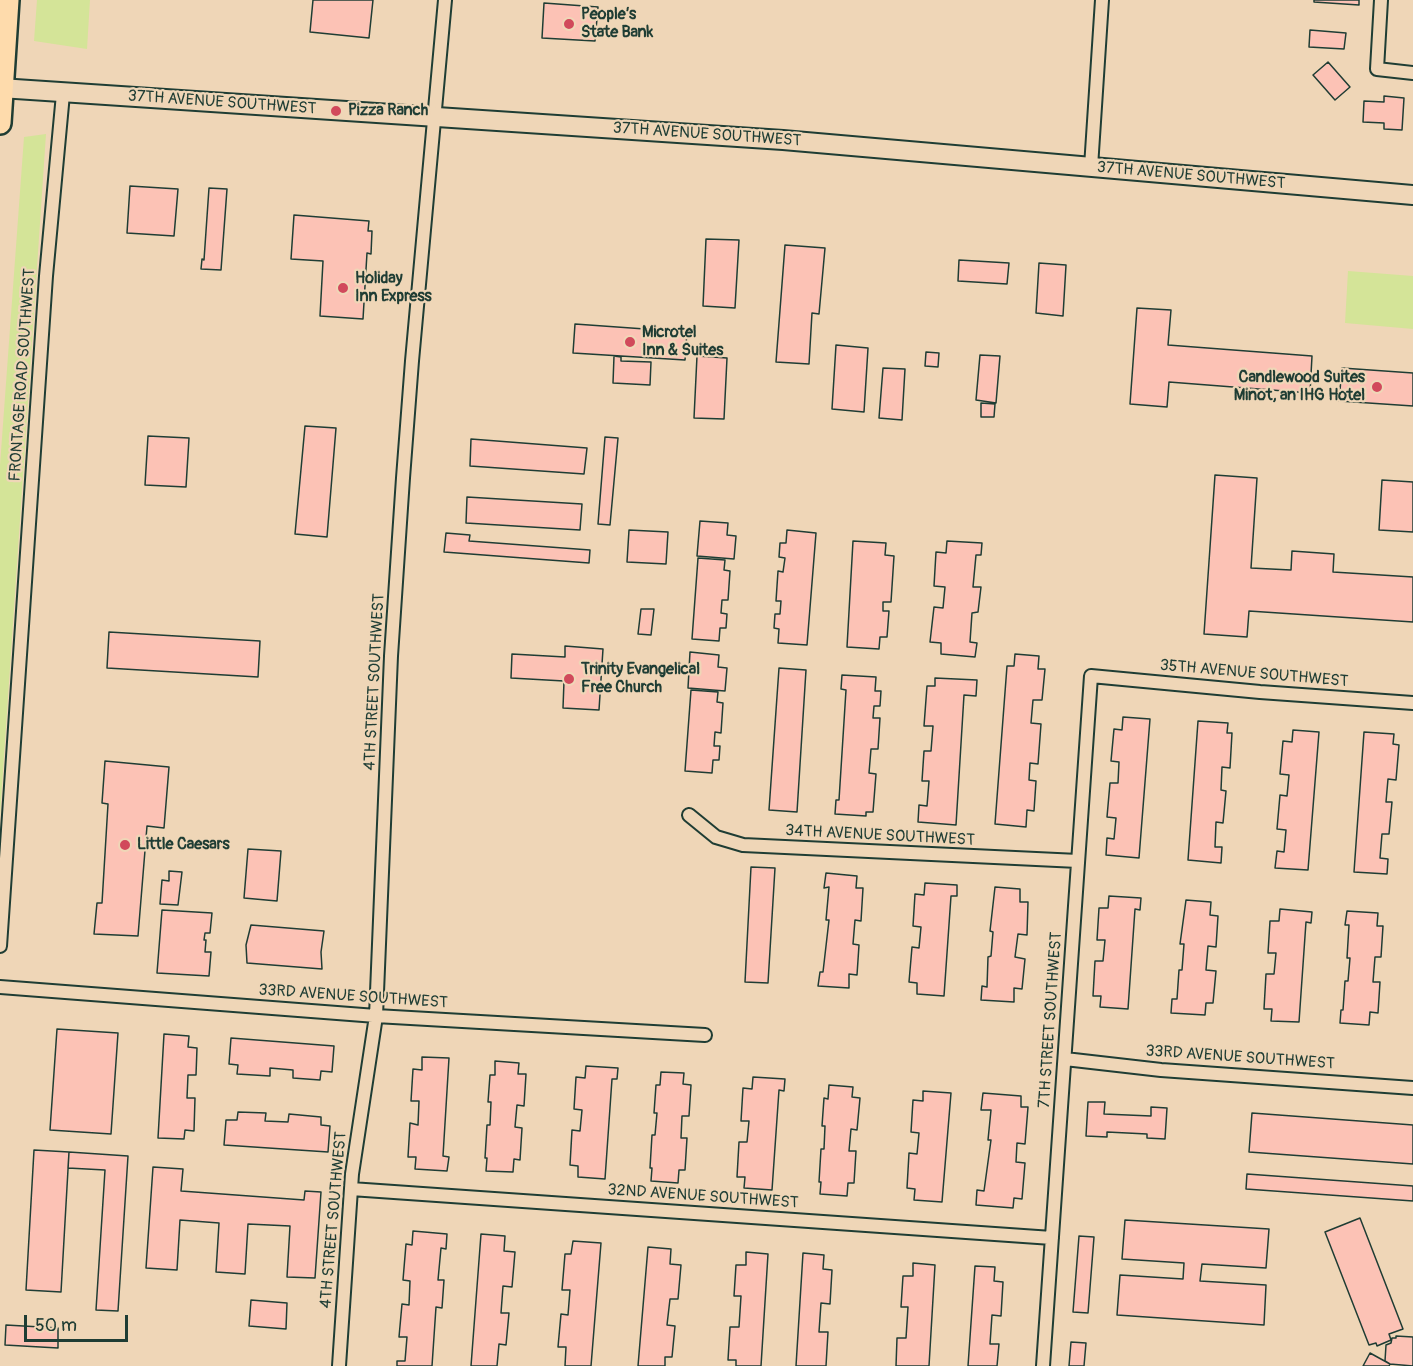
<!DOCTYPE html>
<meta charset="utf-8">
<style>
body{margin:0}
#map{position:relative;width:1413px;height:1366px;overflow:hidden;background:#efd6b7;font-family:Pangolin,sans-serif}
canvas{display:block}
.scale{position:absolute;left:24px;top:1315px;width:104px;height:27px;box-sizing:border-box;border:3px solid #1f3d34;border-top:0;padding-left:8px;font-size:18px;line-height:21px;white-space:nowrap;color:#1f3d34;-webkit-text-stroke:4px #efd6b7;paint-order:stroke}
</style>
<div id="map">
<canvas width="1413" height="1366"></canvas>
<div class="scale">50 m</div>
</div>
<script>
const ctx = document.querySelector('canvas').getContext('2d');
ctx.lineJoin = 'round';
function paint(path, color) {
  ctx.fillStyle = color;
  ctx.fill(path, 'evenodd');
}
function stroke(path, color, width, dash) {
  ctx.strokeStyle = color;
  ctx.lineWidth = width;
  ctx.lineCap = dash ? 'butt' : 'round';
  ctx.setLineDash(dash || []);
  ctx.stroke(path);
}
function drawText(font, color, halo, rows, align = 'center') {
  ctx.font = font + ' Pangolin,sans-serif';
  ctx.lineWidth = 4.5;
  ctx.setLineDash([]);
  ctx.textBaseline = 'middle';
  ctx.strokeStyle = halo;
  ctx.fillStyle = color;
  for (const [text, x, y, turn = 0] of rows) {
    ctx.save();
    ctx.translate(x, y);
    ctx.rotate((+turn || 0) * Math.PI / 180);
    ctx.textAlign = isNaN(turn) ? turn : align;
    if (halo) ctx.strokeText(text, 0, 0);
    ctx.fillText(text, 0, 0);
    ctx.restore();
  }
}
paint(new Path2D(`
 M37,0H90L87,49L34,41Z
 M46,134L0,816V465L24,137Z
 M1348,271L1413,276V329L1345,323Z`), '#d4e498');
const building = new Path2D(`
 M313,0H373L369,38L310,32Z
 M1314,0H1359V5L1314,2Z
 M544,3L598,7L595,41L542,38Z
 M1310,30L1346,33L1344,49L1309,47Z
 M1328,62L1350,87L1335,100L1313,75Z
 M1384,96L1404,98L1402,130L1384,129V123L1363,122L1364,101L1384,102Z
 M130,186L178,189L174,236L127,233Z
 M209,188L227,189L221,270L201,269L202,259L204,260Z
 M294,215L369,221L368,231H372L371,254L367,253L363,319L320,316L323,261L291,259Z
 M706,239L739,240L735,308L703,306Z
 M785,245L825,248L819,314L812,313L809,364L776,362Z
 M959,260L1009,263L1007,284L958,281Z
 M1039,263L1066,265L1063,316L1036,313Z
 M1137,308L1171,310L1168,345L1312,356L1310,393L1169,382L1167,407L1130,404Z
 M575,324L687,332L685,360L573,353Z
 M836,345L868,348L864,412L832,409Z
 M926,352L939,353L938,367L925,366Z
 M980,355L1000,356L996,403L976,400Z
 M614,356L621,357V361L651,362L650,385L613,383Z
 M697,356L727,358L724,419L694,418Z
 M883,368L905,369L902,420L879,418Z
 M1342,368L1413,373V406L1339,401Z
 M981,403L995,404L994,417H981Z
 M305,426L336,428L327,537L295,534Z
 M148,436L189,438L186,487L145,485Z
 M605,437L618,438L610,525L598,524Z
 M471,439L587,448L584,474L470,466Z
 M1215,475L1257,478L1251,568L1291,570L1292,551L1334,554L1333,572L1413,577V622L1249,611L1247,637L1204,634Z
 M1382,480L1413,482V532L1379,530Z
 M467,497L582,504L580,530L466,523Z
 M700,521L728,523L727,535L736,536L734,559L697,556Z
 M629,530L668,532L666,564L627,562Z
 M787,530L816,533L807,645L778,643L779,629L774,628L775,614H780L781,601H776L778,571L783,572L785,558L779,557L780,543H786Z
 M446,533L470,535L469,541L590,550L589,563L444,552Z
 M853,541L886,543L885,555L894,556L891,602H883V611H889L887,637H880L879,649L847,647Z
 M947,541L982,543L981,555H976L973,587H981L978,612L972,613L970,642L977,643L975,657L941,654V643L930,642L934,607L943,608L945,587L934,586L936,552L946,553Z
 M698,558L725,560L724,570L730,571L728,600H722L721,613L727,614L726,628H720L719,641L692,639Z
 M641,609H654L651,635L638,634Z
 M109,632L260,641L258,677L107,668Z
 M565,646L603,649L599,710L563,708L564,681L511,678L512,654L565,657Z
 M690,652L719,655L718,667L727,668L725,691L688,688Z
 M1015,654L1039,656L1038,669H1045L1042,700H1033L1031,723L1041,724L1038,764L1030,763L1029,780L1036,781L1034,811L1027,810L1026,827L995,824L1007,666H1014Z
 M779,668L806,670L797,812L769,810Z
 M842,675L876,677L875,691H881L880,706H874L873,718H880L878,749H871L869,773L876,774L873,812H866V816L835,814L836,800H839L846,690L841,689Z
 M935,678L977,680L976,696L964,695L956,825L918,822L919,805L927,806L929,781H922L924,751H931L933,726H924L927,686H935Z
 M691,690L718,692L717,702L723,703L721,733L715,732L714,746H720L719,760H713L712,773L685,771Z
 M1123,717L1150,719L1139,858L1106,855L1107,838L1114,839L1116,818L1107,817L1110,783H1118L1119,762L1111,761L1114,729L1122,730Z
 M1198,721L1228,723L1227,733H1232L1230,768L1222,767L1221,790L1226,791L1223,823L1216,822L1215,847H1222L1221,863L1188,860Z
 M1293,730L1319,732L1308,870L1275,868L1277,851L1284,852L1286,830L1277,829L1280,795L1287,796L1289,775L1280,774L1283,741L1292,742Z
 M1364,732L1394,734L1393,744L1399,745L1396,780L1388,779L1386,802H1392L1389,834H1382L1380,858L1388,859L1387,874L1354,872Z
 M105,761L169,767L164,828L147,826L138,936L94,934L97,903H102L108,804L102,803Z
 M248,849L281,851L277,901L244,898Z
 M751,867L775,868L768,983L745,982Z
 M169,871L182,872L178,905L160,904L162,880L169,881Z
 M826,873L857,876L856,888H863L861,921L855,920L853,944L859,945L857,975L849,974V988L818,986L820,972H823L829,920H826L829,887L824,888Z
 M925,883L957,885V896H951L944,996L917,994V983L909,982L912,947L919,948L921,927L913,926L915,894L924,895Z
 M995,887L1020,889V902H1028L1027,935L1018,934L1015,957L1025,959L1022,989L1014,988V1002L981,1000L982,986L987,987L988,957L991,956L993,932L990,931Z
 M1109,896L1141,898L1140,910L1135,909L1128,1009L1100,1007L1101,996H1093L1095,961H1103L1105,940H1097L1099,908H1108Z
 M1186,900L1211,902L1210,915L1218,916L1216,947L1208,946L1206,970L1216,971L1213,1003H1206L1205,1015L1171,1013L1172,999H1177L1179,970H1182L1184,944H1180Z
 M1280,909L1312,912L1311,923L1306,922L1299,1022L1271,1021L1272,1009H1264L1266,974H1274L1276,953H1268L1270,921H1279Z
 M162,910L212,913L210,933H205L204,940H206L205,952H211L209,976L157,973Z
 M1347,911L1378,913L1377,926H1383L1381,957H1375L1373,982H1380L1378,1013L1370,1012L1369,1025L1340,1023L1341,1010H1343L1345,981H1348L1350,958H1347L1349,925H1345Z
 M251,925L324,931L321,952L322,969L247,963L246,945Z
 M57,1029L118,1033L111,1134L50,1130Z
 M164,1034L189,1036L188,1047L197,1048L196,1075H188L187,1098H195L194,1131L185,1130L184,1139L158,1138Z
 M231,1038L334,1046L332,1072L321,1071L320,1080L293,1078V1070L270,1068V1076L237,1074L238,1065L229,1064Z
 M422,1057L449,1058L443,1156L449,1157L447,1171L415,1169L416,1157H408L410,1123L418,1125L419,1101H411L413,1069L422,1070Z
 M495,1061L519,1063L518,1074H526L524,1106L517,1105L515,1127L522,1128L520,1160L514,1159L513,1172L486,1171L487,1158H485L487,1125H490L491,1102H488L490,1075H495Z
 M586,1066L618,1068L617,1079H612L605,1179L578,1177V1166L570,1165L572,1130L580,1131L582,1110L574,1109L576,1077L585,1078Z
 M661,1072L684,1073L683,1084L691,1085L689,1116H682L681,1138H687L685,1170H679L678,1183L651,1181L652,1168H650L652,1135H655L657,1113H654L656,1085H660Z
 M753,1077L785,1079L784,1091L779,1090L772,1190L744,1188L745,1177H737L739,1142H747L749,1121H741L743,1088L752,1089Z
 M829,1085L853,1087L852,1097L860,1098L857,1130L851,1129L849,1151H856L854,1183H848L847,1196L820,1194L821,1182H819L821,1149H824L825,1126H822L824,1098L828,1099Z
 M923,1091L951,1093L942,1202L914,1200L915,1189L907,1188L909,1153L917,1154L919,1133L911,1132L913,1100L923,1101Z
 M983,1093L1021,1096V1107H1028L1025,1144L1017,1143L1016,1162L1025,1163L1022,1199L1014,1198L1013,1208L976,1205L977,1190L984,1191L991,1140H988L991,1110H981Z
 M1088,1102H1105L1104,1114L1151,1116V1107L1167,1108L1165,1139L1147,1138V1134L1107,1132V1137L1086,1136Z
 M238,1112L266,1113L265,1121L288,1122L289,1114L321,1117V1125L330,1126L328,1152L224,1145L226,1120H237Z
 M1252,1113L1413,1125V1164L1249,1152Z
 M34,1150L69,1152L61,1292L26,1290Z
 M69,1152L128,1156L118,1311L96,1310L105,1170L68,1168Z
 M153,1167L183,1169L181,1191L304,1200L305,1191L321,1192L315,1278L287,1277L290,1226L248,1224L245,1274L216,1272L219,1223L180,1220L177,1270L146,1268Z
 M1247,1174L1413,1186V1201L1246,1189Z
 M1360,1218L1403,1329L1389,1334L1391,1340L1377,1346L1376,1343L1369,1345L1325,1232Z
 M1125,1220L1269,1229L1266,1268L1202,1264L1200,1281L1266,1285L1264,1325L1117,1315L1120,1275L1183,1279L1184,1263L1122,1259Z
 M413,1231L447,1234L446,1249L441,1248L438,1280H444L442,1308L436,1307L432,1366H397V1361H405L407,1337H399L402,1304L409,1305L410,1281L403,1280L406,1244L412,1245Z
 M481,1234L505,1236L504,1251L515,1252L512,1287L503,1286L501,1313H509L506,1345L499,1344L497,1366H471Z
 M1079,1236L1094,1237L1088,1313L1073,1312Z
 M573,1241L601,1243L591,1366H565L566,1347H558L561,1314L568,1315L570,1290H562L565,1254H571Z
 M648,1247L671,1249L670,1264L681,1265L678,1299H670L667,1325L675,1326L672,1357H665V1366H638Z
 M746,1252L768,1254L761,1366H736V1360H728L730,1327H739L741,1296H734L736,1265H746Z
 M803,1253L824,1255L823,1269L832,1270L830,1304L821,1303L819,1332H828L826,1366H796Z
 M913,1263L935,1265L929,1366H896L897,1338H906L908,1307H901L903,1276H913Z
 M975,1266L995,1267L994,1281L1003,1282L1001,1316L992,1315L990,1344H999L997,1366H968Z
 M251,1300L287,1303L286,1329L249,1326Z
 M6,1325L58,1328V1348L5,1345Z
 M1396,1336L1413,1337V1366L1390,1364L1385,1361L1386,1345L1391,1343L1392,1338H1396Z
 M1071,1342L1086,1343L1084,1366H1069Z
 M1370,1353L1390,1364L1389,1366H1363Z`);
paint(building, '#fcc2b5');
stroke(building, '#1f3d34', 1.5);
const minor = new Path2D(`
 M1381,0L1377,69L1413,73
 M1091,167L1102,0
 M689,815L716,837L743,845L1078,861
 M0,946L46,276L63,94
 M0,987L376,1016L705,1035
 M1065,1059L1161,1070L1413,1088
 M351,1189L1052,1238
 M339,1366L352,1174L376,1016L391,656L403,478L412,361L445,0
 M1043,1366L1091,676L1260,692L1413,703`);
const secondary = new Path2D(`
 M0,88L783,140L1413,195`);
const trunk = new Path2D(`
 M0,123L8,0`);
stroke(minor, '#1f3d34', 16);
stroke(secondary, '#1f3d34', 22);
stroke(trunk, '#1f3d34', 26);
stroke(minor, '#efd6b7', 12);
stroke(secondary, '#efd6b7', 18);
stroke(trunk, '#fedbac', 21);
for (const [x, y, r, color] of [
 [569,24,6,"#d1495b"],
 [336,111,6,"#d1495b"],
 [343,288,6,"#d1495b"],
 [630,342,6,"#d1495b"],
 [1377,387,6,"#d1495b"],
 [569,679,6,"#d1495b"],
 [125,845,6,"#d1495b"]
]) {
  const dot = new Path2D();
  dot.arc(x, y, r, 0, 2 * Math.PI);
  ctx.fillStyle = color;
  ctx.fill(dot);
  stroke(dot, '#efd6b7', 2);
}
drawText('bold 16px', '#1f3d34', '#efd6b7', [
 ["People’s",581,15],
 ["State Bank",581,33],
 ["Pizza Ranch",348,111],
 ["Holiday",355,279],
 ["Inn Express",355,297],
 ["Microtel",642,333],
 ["Inn & Suites",642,351],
 ["Candlewood Suites",1365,378,"right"],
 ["Minot, an IHG Hotel",1365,396,"right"],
 ["Trinity Evangelical",581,670],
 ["Free Church",581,688],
 ["Little Caesars",137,845]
], 'left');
drawText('16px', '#1f3d34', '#efd6b7', [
 ["37TH AVENUE SOUTHWEST",222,103,4],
 ["37TH AVENUE SOUTHWEST",707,135,4],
 ["37TH AVENUE SOUTHWEST",1191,176,5],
 ["FRONTAGE ROAD SOUTHWEST",23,375,-86],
 ["35TH AVENUE SOUTHWEST",1254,674,5],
 ["4TH STREET SOUTHWEST",375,682,-87],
 ["34TH AVENUE SOUTHWEST",880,836,3],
 ["33RD AVENUE SOUTHWEST",353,997,4],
 ["7TH STREET SOUTHWEST",1051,1020,-86],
 ["33RD AVENUE SOUTHWEST",1240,1058,4],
 ["32ND AVENUE SOUTHWEST",703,1197,4],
 ["4TH STREET SOUTHWEST",334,1220,-85]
]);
</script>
